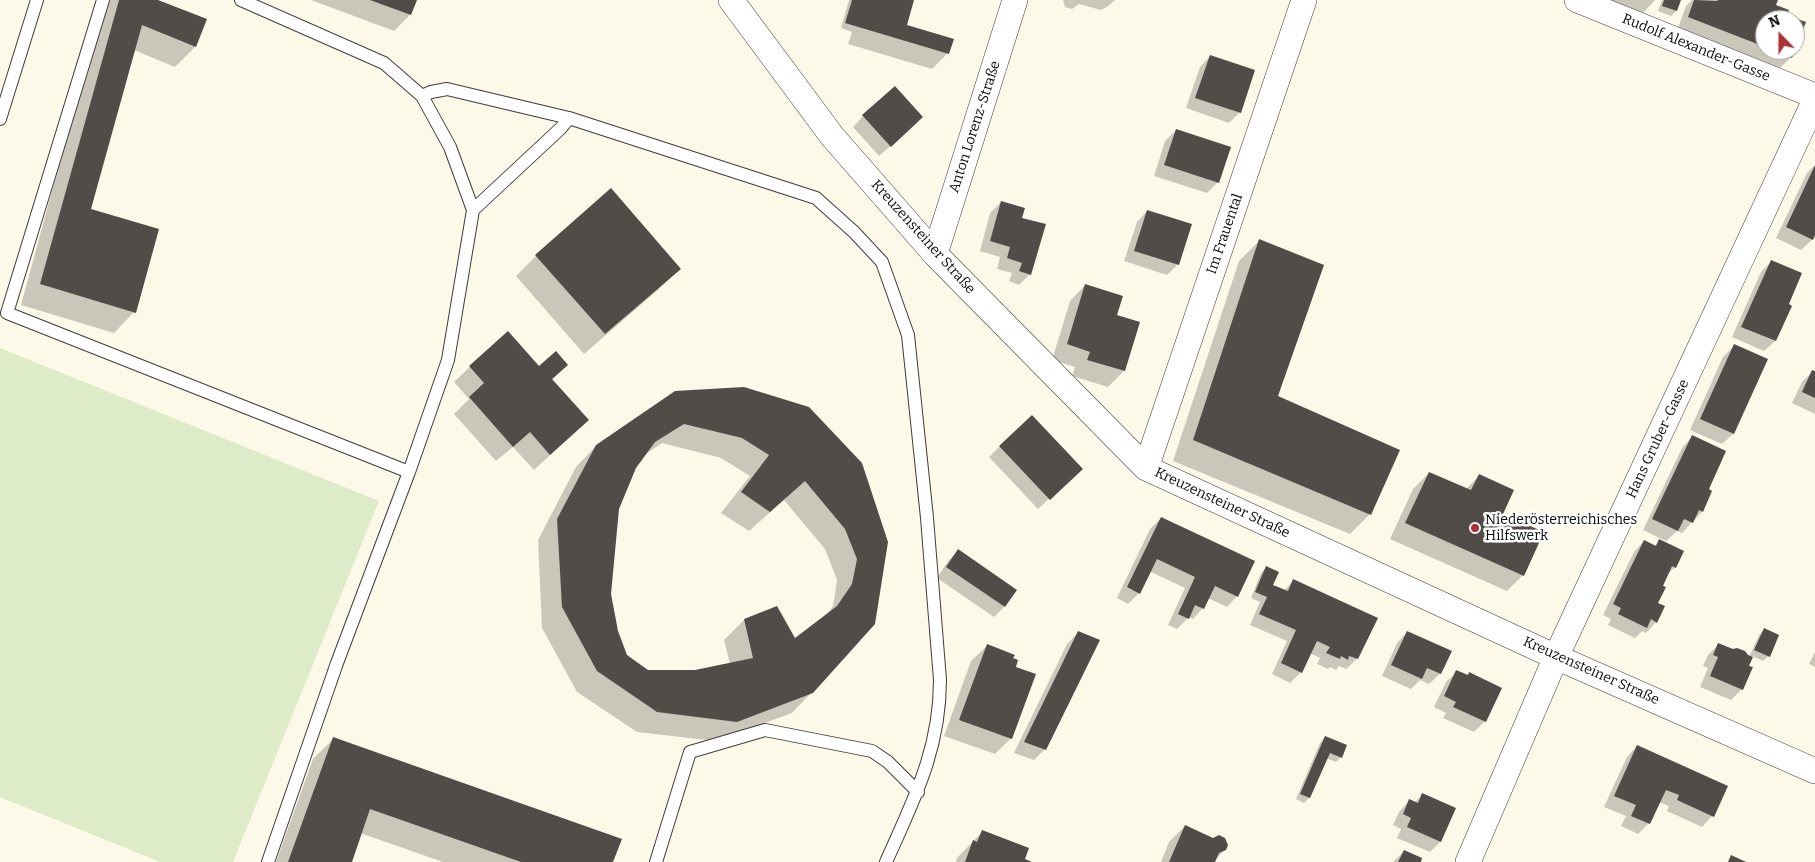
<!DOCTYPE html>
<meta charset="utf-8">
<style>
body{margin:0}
#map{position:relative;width:1815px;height:862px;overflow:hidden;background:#fdf9e9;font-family:Bitter,serif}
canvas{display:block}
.north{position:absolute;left:1755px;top:10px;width:50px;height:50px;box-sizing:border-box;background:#fff;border:1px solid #9d9d9d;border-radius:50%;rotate:338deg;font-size:14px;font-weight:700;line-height:20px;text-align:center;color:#0a0a0a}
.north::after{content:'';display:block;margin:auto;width:18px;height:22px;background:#ab3135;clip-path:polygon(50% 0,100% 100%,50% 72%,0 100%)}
</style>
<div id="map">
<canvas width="1815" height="862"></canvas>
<div class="north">N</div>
</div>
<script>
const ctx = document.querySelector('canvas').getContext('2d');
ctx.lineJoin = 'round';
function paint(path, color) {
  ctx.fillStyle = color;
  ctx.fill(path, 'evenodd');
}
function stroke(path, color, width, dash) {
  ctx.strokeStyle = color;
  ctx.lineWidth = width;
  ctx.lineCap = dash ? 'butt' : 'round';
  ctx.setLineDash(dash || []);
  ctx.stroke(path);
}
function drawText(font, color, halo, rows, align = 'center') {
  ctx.font = font + ' Bitter,serif';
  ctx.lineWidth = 5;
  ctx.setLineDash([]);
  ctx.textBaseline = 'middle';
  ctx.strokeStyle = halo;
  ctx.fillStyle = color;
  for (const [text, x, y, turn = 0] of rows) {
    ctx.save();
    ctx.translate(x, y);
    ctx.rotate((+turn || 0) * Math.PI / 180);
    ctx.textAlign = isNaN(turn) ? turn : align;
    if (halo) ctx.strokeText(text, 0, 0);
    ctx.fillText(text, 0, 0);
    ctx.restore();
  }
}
paint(new Path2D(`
 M0,348L379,501L233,862H160L0,797Z`), '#deebc8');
paint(new Path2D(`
 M104,0H155L205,20L195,47L175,67L134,50L90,210L134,312L114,333L21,305Z
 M311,0H416L410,15L394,31Z
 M849,0H913L905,26L948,53L932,69L848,44L852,32L841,28Z
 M1063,0H1115L1108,6L1101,10L1079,4L1072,9L1065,7Z
 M1610,0H1655L1643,13Z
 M1662,0H1680L1676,11L1671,16L1658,11Z
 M1692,0H1777L1775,6L1785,16L1804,23L1795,47V20H1765V50H1794L1791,57L1780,68L1678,28L1686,6Z
 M1210,56L1240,112L1229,123L1186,108L1200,67Z
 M863,116L911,128L879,156L853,127Z
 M1176,130L1218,182L1207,193L1154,176L1165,141Z
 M1815,165V237L1801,250L1776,238L1807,173Z
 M1001,202L1020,219L1030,274L1019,285L1009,281L1012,273L997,269L1000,257L980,251L990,213Z
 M1147,211L1178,264L1167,275L1124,261L1137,222Z
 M1259,241L1276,397L1370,514L1350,534L1173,461L1239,261Z
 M536,256L679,269L659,289L584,354L516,276Z
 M1772,261L1787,305L1790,306L1775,341L1764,351L1732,337L1761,272Z
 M1085,285L1116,316L1139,323L1124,371L1108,387L1072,376L1075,367L1052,360L1070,301Z
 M507,332L539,368L567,365L552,380L588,420L534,470L513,447L496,461L454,414L469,399L454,382Z
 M1734,346L1733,434L1722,444L1690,430L1723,357Z
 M1813,371L1815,372V414L1792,403L1802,382Z
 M744,388L887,542L812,692L792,713L716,741L637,732L577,692L542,628L538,540L576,467L596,446ZM662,443L721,458L750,476L721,513L749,531L784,500L825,549L837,580L833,606L825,617L795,640L744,620L724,640L730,664L695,672L648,671L626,655L617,631L610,594L617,509L635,468L643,456Z
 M1692,437L1707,490L1711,492L1702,512L1692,522L1682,533L1677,531L1666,541L1643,530L1682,448Z
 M1000,446L1070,479L1038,509L989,457Z
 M1429,473L1466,489L1479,476L1501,515L1523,575L1507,591L1390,539L1413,489Z
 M1161,518L1237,596L1227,607L1208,598L1203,608L1193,619L1189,617L1177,629L1168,625L1185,588L1149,571L1139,593L1128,604L1117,598L1150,529Z
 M1644,541L1654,546L1660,541L1675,567L1666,576L1657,603L1656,622L1646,633L1642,631L1635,638L1608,625L1611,619L1603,615L1634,552Z
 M958,551L1004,607L994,617L937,578L948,561Z
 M1266,568L1271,585L1284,591L1293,581L1376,618L1357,659L1346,669L1339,666L1336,670L1330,667L1328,669L1317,664L1320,658L1310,653L1301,672L1290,683L1272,674L1287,641L1250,625L1260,602L1251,598L1261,573Z
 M1764,630L1769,656L1763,661L1752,656L1747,666L1742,689L1731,700L1700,687L1708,668L1703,666L1708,655L1719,644L1749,657L1759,635Z
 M1407,632L1440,674L1429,684L1420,680L1411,689L1382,676L1397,643Z
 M1078,633L1045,749L1034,760L1014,753L1067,644Z
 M987,646L1011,658L1014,668L1011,738L995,754L944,736L971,661Z
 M1815,652V667L1809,664Z
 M1457,672L1467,676L1485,721L1474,732L1443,718L1446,713L1434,707L1446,682Z
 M1325,737L1341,757L1336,762L1326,758L1309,798L1304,803L1296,799L1320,743Z
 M333,739L612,862H443L360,833L350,862H276L313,759Z
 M1637,746L1712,816L1702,827L1667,811L1669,806L1659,802L1649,823L1638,834L1621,826L1626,816L1604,807L1627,757Z
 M1422,795L1440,842L1430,852L1397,838L1401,829L1393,825L1399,812L1409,801L1414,803Z
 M1185,826L1225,849L1214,862H1161L1169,842Z
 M982,832L1023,860L1029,862H956L957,858Z
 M1404,851L1419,862H1393Z`), '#0003');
paint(new Path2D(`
 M119,0H158L207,19L196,47L142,25L91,209L159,229L136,313L40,284Z
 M370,0H417L411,15Z
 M852,0H914L907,25L954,39L949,54L845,23Z
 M1664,0H1681L1677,11L1662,6Z
 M1694,0L1717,1L1718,0H1778L1776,5L1789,10L1787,15L1806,22L1795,50V20H1765V47L1688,17Z
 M1773,50H1795L1792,58Z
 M1210,55L1255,70L1241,113L1195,98Z
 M895,86L923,117L891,147L862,115Z
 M1176,129L1231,147L1219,183L1164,165Z
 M1815,165V235L1813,240L1786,227Z
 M611,188L681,269L605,334L535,255Z
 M1001,201L1025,208L1022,218L1046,224L1031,275L1019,271L1022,263L1007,258L1010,247L990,241Z
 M1147,210L1192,224L1179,265L1134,251Z
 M1259,239L1324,265L1278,396L1400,450L1371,515L1193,440Z
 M1771,260L1802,273L1789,304L1792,306L1776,341L1741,327Z
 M1085,284L1123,296L1117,315L1140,322L1125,371L1087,360L1090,352L1067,344Z
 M508,331L539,366L556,351L568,365L552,379L589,420L550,455L530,432L513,447L469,397L484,383L469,366Z
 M1734,344L1768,359L1734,434L1700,419Z
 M1812,370L1815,371V398L1802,392Z
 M744,387L809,407L862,463L888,542L875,624L813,693L737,722L657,712L597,671L562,607L557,519L596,445L675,391ZM684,424L742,438L769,455L741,492L770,512L805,481L845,529L857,559L852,584L837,606L795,638L777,606L744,619L753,658L695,670H648L627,655L618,631L611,594L619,509L636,468L655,442Z
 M1032,415L1083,469L1050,500L999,446Z
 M1692,435L1726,451L1709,489L1712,491L1703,512L1699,510L1693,523L1684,519L1678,531L1652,519Z
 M1429,472L1471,490L1479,474L1514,490L1503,514L1544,532L1524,576L1405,523Z
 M1161,517L1255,561L1238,597L1215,586L1204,609L1195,605L1189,619L1178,614L1195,577L1157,559L1140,594L1127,587Z
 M1659,539L1684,551L1676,568L1672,566L1663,586L1666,587L1658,603L1665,606L1657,623L1651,619L1647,628L1618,614L1621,608L1613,604L1644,540L1656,546Z
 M958,549L1017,590L1005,607L946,567Z
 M1266,566L1279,572L1273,585L1288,591L1293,579L1378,618L1358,659L1349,656L1348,660L1341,656L1340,659L1326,653L1330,647L1317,641L1302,673L1281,663L1296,630L1259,614L1267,597L1255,592Z
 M1764,628L1779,635L1770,657L1754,650Z
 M1078,631L1100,640L1046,750L1024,742Z
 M1407,631L1452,651L1441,674L1427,668L1422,679L1391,665Z
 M1718,643L1733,649L1737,648L1745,651L1748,655L1753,657L1749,666L1753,667L1743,690L1710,676L1718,657L1713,655Z
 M987,644L1015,655L1013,658L1018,660L1016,667L1036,674L1012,739L959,720Z
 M1456,670L1468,675L1469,672L1502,688L1486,722L1453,707L1456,702L1444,696Z
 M1325,736L1347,745L1342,758L1330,753L1310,798L1300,794Z
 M333,737L622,839L613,862H521L370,809L352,862H288Z
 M1637,745L1728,786L1714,817L1677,800L1679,795L1666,790L1650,824L1631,816L1636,805L1614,796Z
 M1422,793L1456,808L1441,842L1407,827L1411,818L1403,814L1409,799L1418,803Z
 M1185,825L1213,838L1219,835L1225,838L1228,845L1226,850L1219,853L1215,862H1169Z
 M982,830L1029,848L1025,859L1032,862H965L973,840L977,842Z
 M1404,850L1422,858L1421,862H1398Z
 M1731,855L1746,862H1728Z`), '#514c48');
const service = new Path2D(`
 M103,0L7,313L409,472
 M241,0L384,63L422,96L450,147L473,210L448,360L409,472L337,663L268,862
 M422,96L431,92L447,89L569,118L816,198L854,232L882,262L908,335L927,518L940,680C940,750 914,799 886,862
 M0,119L37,0
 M473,210L561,128L569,118
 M656,862L690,752L765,730L872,751L888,762L918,792`);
const minor = new Path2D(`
 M731,0L832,136L935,254L1146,468L1556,657L1815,771
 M1577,0L1815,96
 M935,254L1015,0
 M1146,468L1304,0
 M1468,862L1556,657L1815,100`);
stroke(service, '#3d3d3d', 14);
stroke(minor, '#3d3d3d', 26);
stroke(service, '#fff', 12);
stroke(minor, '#fff', 25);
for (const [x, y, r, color] of [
 [1475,528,5,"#ab3135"]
]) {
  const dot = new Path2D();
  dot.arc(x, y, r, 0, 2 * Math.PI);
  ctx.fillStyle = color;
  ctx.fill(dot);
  stroke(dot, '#fff', 2);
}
drawText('14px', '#0a0a0a', '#fff', [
 ["Rudolf Alexander-Gasse",1696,48,22],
 ["Anton Lorenz-Straße",975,127,-72],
 ["Im Frauental",1225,234,-71],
 ["Kreuzensteiner Straße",923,237,48],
 ["Hans Gruber-Gasse",1658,439,-65],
 ["Kreuzensteiner Straße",1222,503,25],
 ["Kreuzensteiner Straße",1591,671,24]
]);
drawText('14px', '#0a0a0a', '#fff', [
 ["Niederösterreichisches",1485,520],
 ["Hilfswerk",1485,536]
], 'left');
</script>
